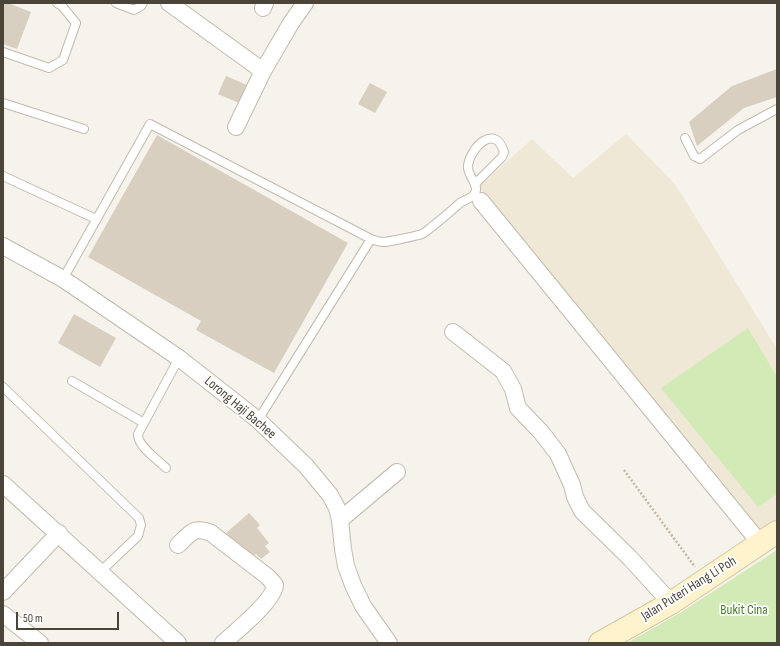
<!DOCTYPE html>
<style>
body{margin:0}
#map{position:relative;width:780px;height:646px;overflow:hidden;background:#f6f3ec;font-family:"Sofia Sans Condensed",sans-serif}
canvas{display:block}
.frame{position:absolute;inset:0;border:4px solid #4b4439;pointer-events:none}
.scale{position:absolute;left:16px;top:612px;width:103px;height:18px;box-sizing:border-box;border:2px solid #4b4439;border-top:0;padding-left:5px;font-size:12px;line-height:14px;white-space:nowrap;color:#4b4439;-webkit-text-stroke:3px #fff;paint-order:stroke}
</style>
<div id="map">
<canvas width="780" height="646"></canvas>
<div class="frame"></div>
<div class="scale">50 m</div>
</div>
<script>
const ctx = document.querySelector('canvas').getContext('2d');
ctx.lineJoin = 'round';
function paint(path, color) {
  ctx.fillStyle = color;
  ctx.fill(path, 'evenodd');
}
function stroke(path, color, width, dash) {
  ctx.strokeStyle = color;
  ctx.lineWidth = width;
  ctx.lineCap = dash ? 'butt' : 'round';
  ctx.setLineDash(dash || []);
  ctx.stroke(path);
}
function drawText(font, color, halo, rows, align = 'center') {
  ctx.font = font + ' "Sofia Sans Condensed",sans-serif';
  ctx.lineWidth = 3.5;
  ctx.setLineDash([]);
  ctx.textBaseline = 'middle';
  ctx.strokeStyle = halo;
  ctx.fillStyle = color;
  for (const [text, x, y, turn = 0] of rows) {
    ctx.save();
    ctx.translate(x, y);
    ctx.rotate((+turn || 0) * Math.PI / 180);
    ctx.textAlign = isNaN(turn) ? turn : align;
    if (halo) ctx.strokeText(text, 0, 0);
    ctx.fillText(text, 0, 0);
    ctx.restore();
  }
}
paint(new Path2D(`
 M626,134L675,184L777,349V521L762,531L479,187L532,139L573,178Z`), '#efe8d6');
paint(new Path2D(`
 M748,328L777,377V494L758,507L661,388Z
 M777,550V643H627L680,613Z`), '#d2eab5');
paint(new Path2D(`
 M3,3H8L31,12L17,49L3,44Z
 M777,69V97L744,108L697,146L689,122L732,86Z
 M226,76L247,85L239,103L218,94Z
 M370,83L387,92L375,113L358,104Z
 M157,135L348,243L274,373L196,330L201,321L88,257Z
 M74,314L116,338L100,367L58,343Z
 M249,513L260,525L257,528L269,543L265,546L270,552L261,559L256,554L252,558L239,544L237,546L226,533Z`), '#d8cfc1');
const service = new Path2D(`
 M116,3L134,10L141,6L143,3
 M3,52L49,68L63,60L76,23L62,6L57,3
 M3,103L84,129
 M685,138L694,156L700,159L738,130L777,109
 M3,176L96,219
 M63,279L150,124L371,239C374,240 379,242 383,242C388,242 416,236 422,234C426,232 430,228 434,225C443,218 451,211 460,203C464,200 473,198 475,193C480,184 466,175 468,165C471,147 495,123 504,152L502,157L475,184
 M72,381L144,423
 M3,387L139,518L141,525L138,536L100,572
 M258,420L371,239
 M166,468C158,460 137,446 138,434L179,358`);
const minor = new Path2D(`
 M169,3L263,71
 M263,8L265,3
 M236,127L263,71L291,23L305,3
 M481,201L760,543
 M3,246L63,279L179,358L258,420L306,466L330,495L337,508L340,520L343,549L346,566L353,585L363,606L389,643
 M453,332L503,371L513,389L518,408L541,432L558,454L572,485L575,497L582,511L630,558L671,603
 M3,484L178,643
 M340,520L397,472
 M178,545C191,533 193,526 211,533L268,577L275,585C274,601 235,632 223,643
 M3,592L59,533
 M3,614L40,643`);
const secondary = new Path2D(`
 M600,643L671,603L777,532`);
stroke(service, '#c2bbae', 10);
stroke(minor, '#c2bbae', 18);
stroke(secondary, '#d6c79b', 24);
stroke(new Path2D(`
 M624,470L695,567`), '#c4b79f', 2.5, [2, 2]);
stroke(service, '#fff', 8);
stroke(minor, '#fff', 16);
stroke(secondary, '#fff3cd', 22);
drawText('14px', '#4b4439', '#fff', [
 ["Lorong Haji Bachee",240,408,40],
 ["Jalan Puteri Hang Li Poh",689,589,-32]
]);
drawText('14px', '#4a7f2a', '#fff', [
 ["Bukit Cina",744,610]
]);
</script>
